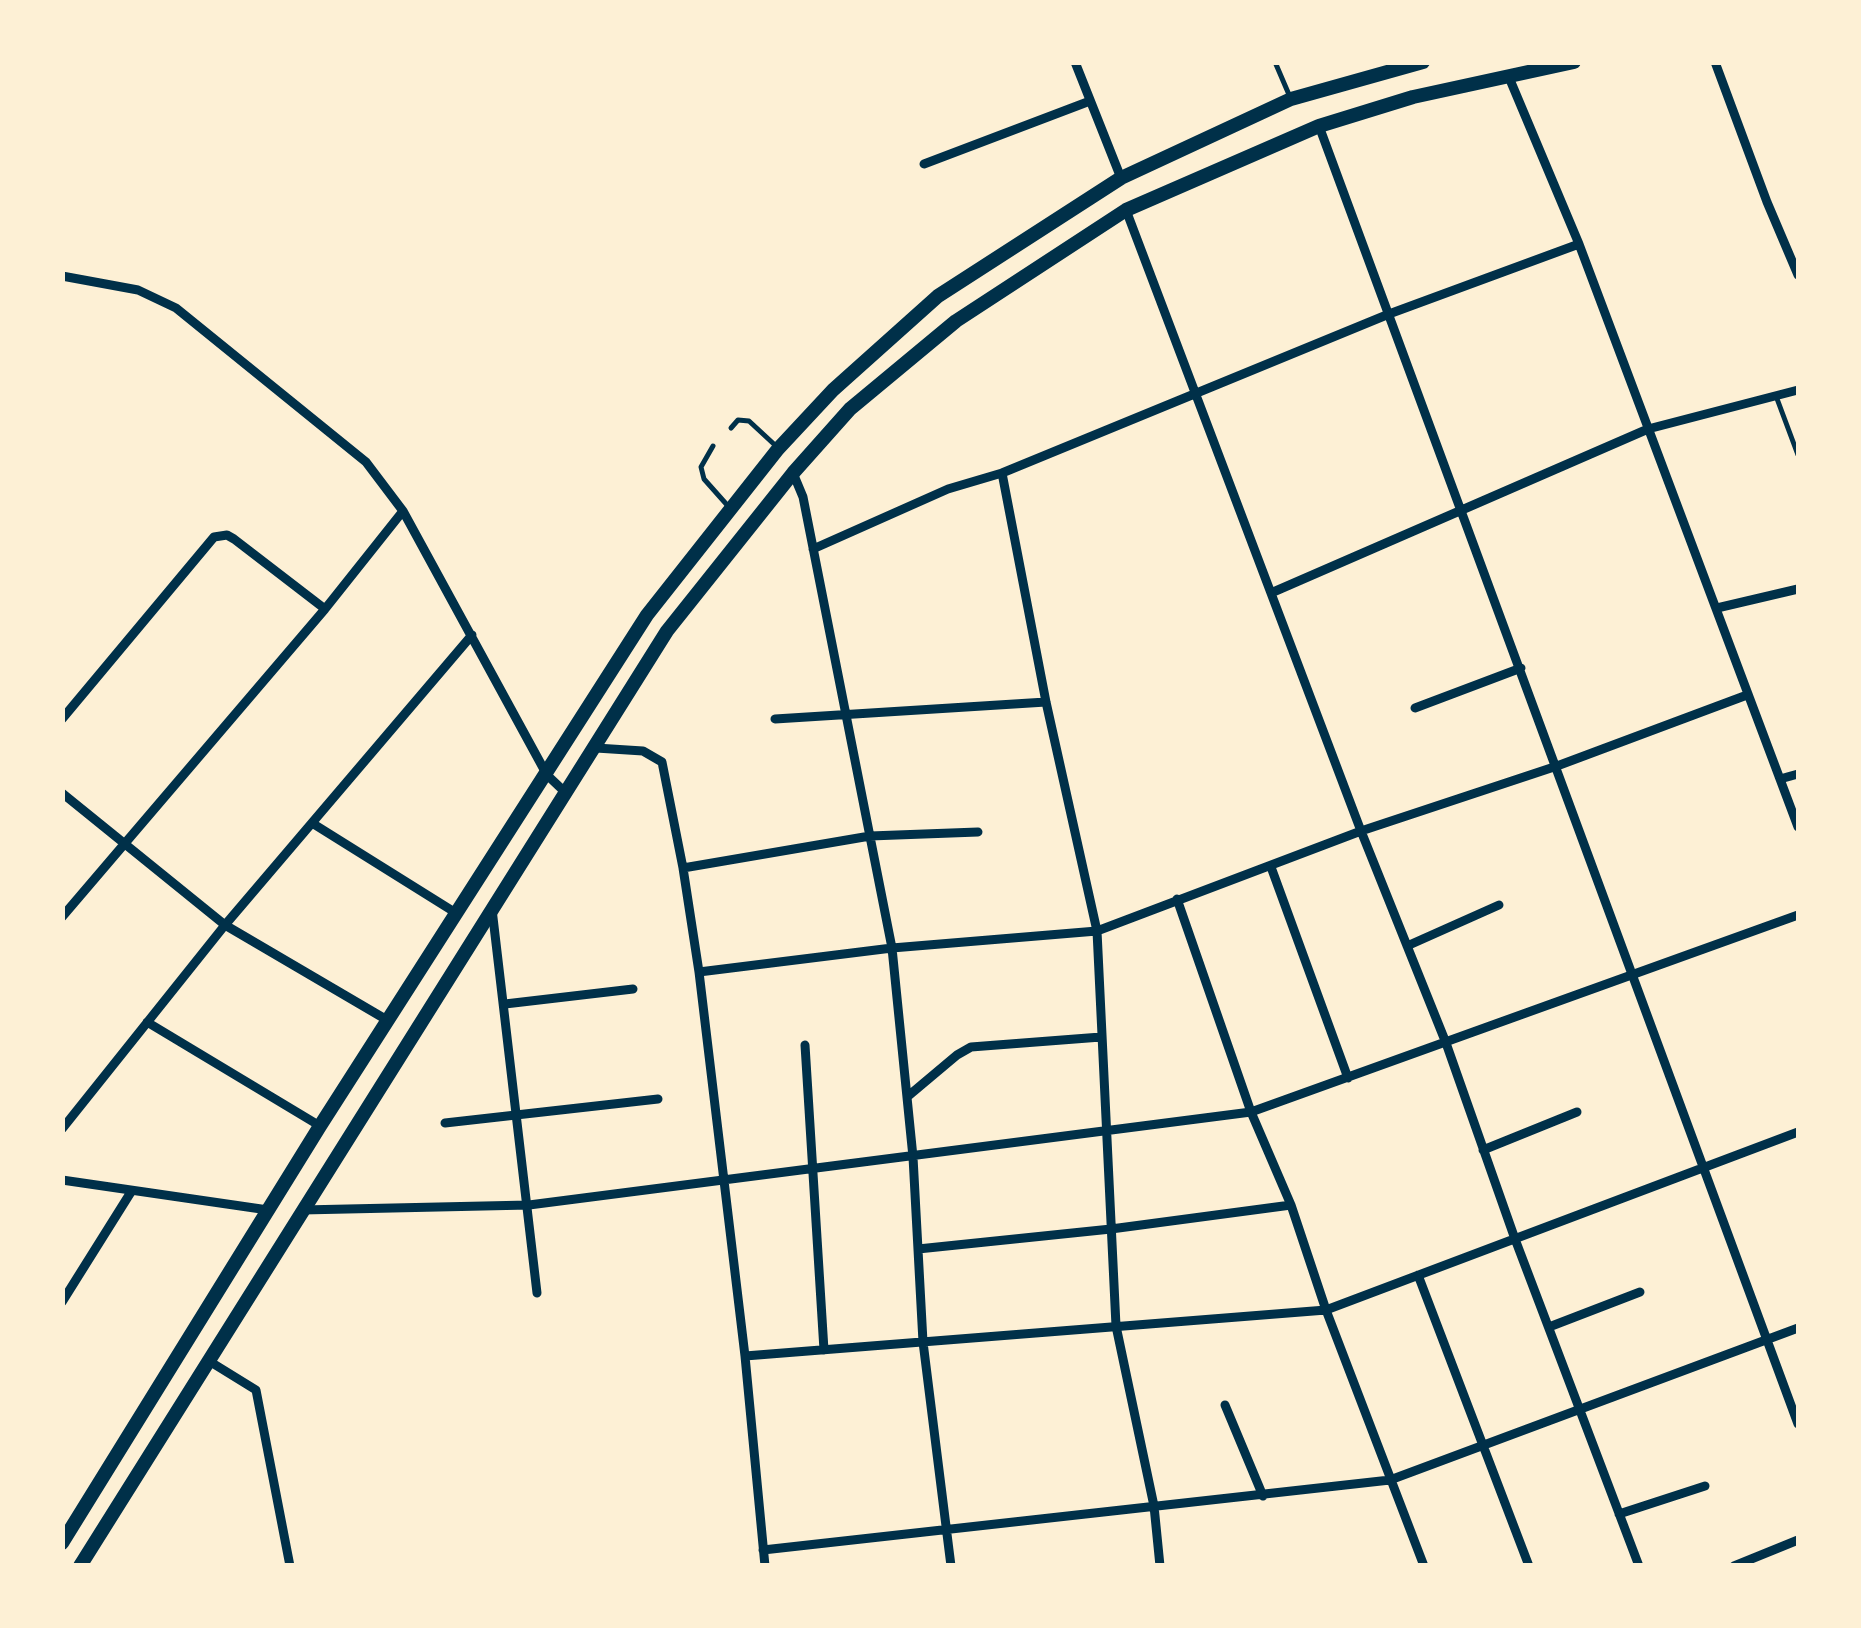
<!DOCTYPE html>
<style>
body{margin:0}
#map{position:relative;width:1861px;height:1628px;overflow:hidden;background:#fdf0d5;font-family:"Work Sans",sans-serif}
canvas{display:block}
.frame{position:absolute;inset:0;border:65px solid #fdf0d5;pointer-events:none}
</style>
<div id="map">
<canvas width="1861" height="1628"></canvas>
<div class="frame"></div>
</div>
<script>
const ctx = document.querySelector('canvas').getContext('2d');
ctx.lineJoin = 'round';
function stroke(path, color, width, dash) {
  ctx.strokeStyle = color;
  ctx.lineWidth = width;
  ctx.lineCap = dash ? 'butt' : 'round';
  ctx.setLineDash(dash || []);
  ctx.stroke(path);
}
stroke(new Path2D(`
 M1275,62L1290,97
 M1776,396L1798,455
 M731,428L738,420L749,421L776,446
 M713,446L701,467L704,479L728,506`), '#003049', 5);
stroke(new Path2D(`
 M1075,62L1121,178
 M1715,62L1767,202L1798,275
 M1508,75L1579,244L1798,827
 M1319,126L1798,1424
 M924,164L1090,101
 M1126,210L1361,831L1446,1043L1515,1239L1639,1566
 M62,276L138,290L176,308L366,462L403,511L547,775L566,793
 M793,473L803,497L892,948L913,1157L923,1342L951,1566
 M1002,473L1046,702L1097,931L1116,1326L1154,1506L1160,1566
 M813,549L948,489L1002,473L1389,314L1579,244
 M1271,593L1648,429L1798,390
 M1717,608L1798,589
 M1415,708L1521,668
 M62,719L214,537L227,535L234,539L325,609
 M775,719L1046,702
 M596,748L643,751L662,762L683,868L699,972L745,1356L765,1566
 M1780,779L1798,774
 M62,793L225,925L387,1020
 M312,823L456,913
 M1271,867L1348,1078
 M683,868L870,836L978,832
 M1177,899L1251,1112L1291,1205L1326,1310L1424,1566
 M492,909L537,1293
 M62,917L325,609L403,511
 M1407,946L1499,905
 M699,972L892,948L1097,931L1361,831L1557,766L1747,695
 M505,1004L633,989
 M147,1022L320,1126
 M805,1045L824,1350
 M907,1097L957,1055L971,1047L1101,1037
 M445,1123L658,1099
 M62,1129L225,925L472,635
 M1483,1150L1577,1112
 M62,1180L268,1210
 M302,1210L529,1205L1251,1112L1798,915
 M918,1249L1111,1229L1291,1205
 M1418,1275L1529,1566
 M62,1302L131,1192
 M1549,1327L1640,1292
 M745,1356L1326,1310L1798,1132
 M209,1361L256,1390L290,1566
 M1225,1405L1263,1496
 M1619,1514L1705,1486
 M763,1550L1390,1480L1798,1328
 M1734,1566L1798,1540`), '#003049', 9);
stroke(new Path2D(`
 M62,1543L320,1126L647,615L778,449L833,390L938,296L1121,178L1291,99L1423,62
 M80,1566L667,631L793,473L850,409L956,321L1126,210L1319,126L1413,97L1574,62`), '#003049', 14);
</script>
